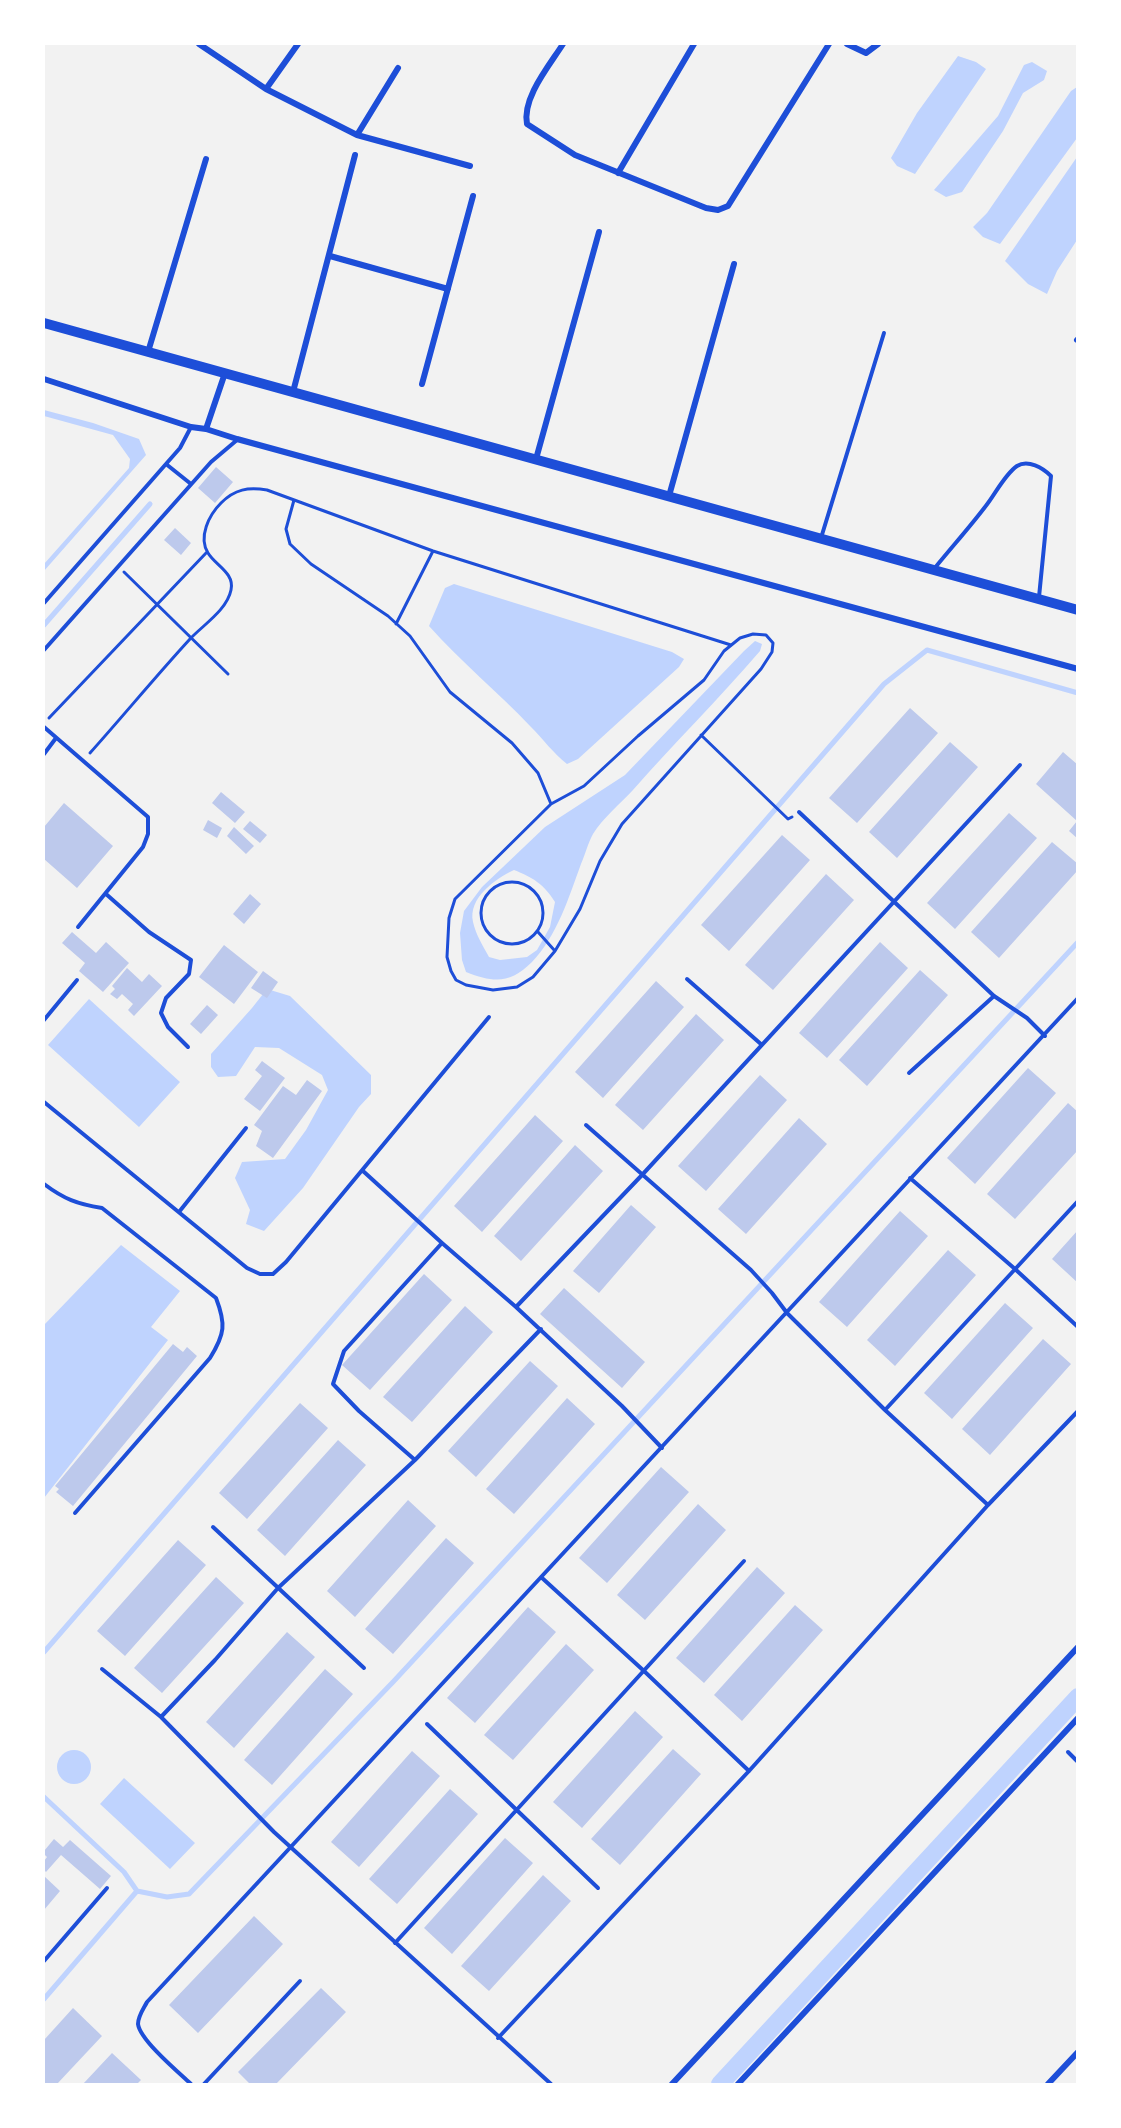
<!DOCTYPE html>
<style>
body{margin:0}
#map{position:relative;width:1121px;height:2128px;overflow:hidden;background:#f2f2f2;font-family:Mulish,sans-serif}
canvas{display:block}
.frame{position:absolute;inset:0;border:45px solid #fff;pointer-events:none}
</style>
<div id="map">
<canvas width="1121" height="2128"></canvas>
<div class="frame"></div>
</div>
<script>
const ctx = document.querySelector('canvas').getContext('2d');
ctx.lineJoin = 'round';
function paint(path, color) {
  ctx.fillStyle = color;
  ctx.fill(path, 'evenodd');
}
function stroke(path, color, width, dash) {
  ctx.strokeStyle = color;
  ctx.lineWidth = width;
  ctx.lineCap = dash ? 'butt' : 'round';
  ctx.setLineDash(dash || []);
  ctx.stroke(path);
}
paint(new Path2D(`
 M958,56L976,62L986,69L915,174L897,166L891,158L917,113Z
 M1032,62L1047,71L1044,80L1023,93L1003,131L962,192L946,197L934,190L998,116L1024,65Z
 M1077,87V138L1000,244L983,237L973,227L987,213L1071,91Z
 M1077,157V240L1057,271L1047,294L1028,284L1005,261Z
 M44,410L93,423L139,439L146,455L44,571V564L129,468L130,459L113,435L44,416Z
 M454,584L672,652L684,659L679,667L578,759L567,764C553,753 543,739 531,727C498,692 461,662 429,626L445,588Z
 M755,641L762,644L760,651C719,699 674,743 633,790C620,804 603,818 593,834C588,843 585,855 581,864C569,897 557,936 532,962C510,984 494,983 466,972L462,960L460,933L464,911L482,887L545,827L625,775L744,651ZM514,870C532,877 544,884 555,902L550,927L537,950L527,957L500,960L489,957C483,946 476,935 473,922C468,898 495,879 514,870Z
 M267,989L290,996L371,1075V1094L359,1107L303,1188L264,1231L246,1224L250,1210L235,1178L242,1162L285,1159L306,1130L328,1090L322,1075L279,1048L255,1047L236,1076L218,1077L211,1067V1054L252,1008Z
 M89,999L180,1082L139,1127L48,1045Z
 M121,1245L180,1291L151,1327L168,1340L44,1498V1325Z
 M57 1767a17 17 0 1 1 34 0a17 17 0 1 1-34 0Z
 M124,1778L195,1843L170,1869L100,1804Z`), '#bfd3fe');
stroke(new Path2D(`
 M44,625L150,504
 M44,1652L884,684L927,650L1078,693
 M44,1797L124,1872L137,1891
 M44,1999L137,1891L167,1897L189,1894L393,1682L1078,942`), '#bfd3fe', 5);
stroke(new Path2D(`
 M720,2084L1078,1697`), '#bfd3fe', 18);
paint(new Path2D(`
 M216,467L233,482L215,503L198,488Z
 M175,528L191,543L181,555L164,540Z
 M910,708L938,733L857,823L829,798Z
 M950,742L978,767L897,858L869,832Z
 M1063,752L1078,765V839L1069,831L1077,821L1036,784Z
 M221,792L245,812L235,823L212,803Z
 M64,803L113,846L77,888L44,859V827Z
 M1009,813L1037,838L955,929L927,903Z
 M208,820L222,828L217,838L203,830Z
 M250,821L267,835L260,843L243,829Z
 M234,827L254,846L246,854L227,836Z
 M782,835L810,860L729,951L701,925Z
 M1052,842L1078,864V870L999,958L971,932Z
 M826,874L854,900L773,990L745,965Z
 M250,894L261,904L244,924L233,914Z
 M72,932L96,953L106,942L129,963L103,992L79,971L85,963L62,943Z
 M880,942L908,968L827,1058L799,1033Z
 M224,945L258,972L234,1004L199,977Z
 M127,968L142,982L149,974L162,986L134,1016L128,1010L133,1004L122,994L117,999L110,994L115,989L112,986Z
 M920,970L948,995L867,1086L839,1060Z
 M263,971L278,982L267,998L251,988Z
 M656,981L684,1007L603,1098L575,1072Z
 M207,1005L218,1015L201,1034L190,1024Z
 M696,1014L724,1040L643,1130L615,1105Z
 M262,1061L285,1078L260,1111L244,1099L262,1076L255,1070Z
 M1028,1068L1056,1093L975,1184L947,1158Z
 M760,1075L787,1100L706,1191L678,1166Z
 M307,1080L322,1091L273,1158L256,1146L262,1131L254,1125L283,1086L296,1095Z
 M1068,1103L1078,1112V1150L1015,1219L987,1194Z
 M535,1115L563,1141L482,1232L454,1206Z
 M799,1118L827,1144L746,1234L718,1209Z
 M575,1145L603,1171L521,1261L494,1236Z
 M631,1205L656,1227L599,1293L573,1271Z
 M900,1211L928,1236L847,1327L819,1302Z
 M1078,1230V1283L1052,1259Z
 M948,1250L976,1275L895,1366L867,1340Z
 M424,1274L452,1300L370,1390L342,1365Z
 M564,1288L645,1362L622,1388L540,1314Z
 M1005,1303L1033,1328L952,1419L924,1393Z
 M465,1306L493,1332L412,1422L383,1397Z
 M1043,1339L1071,1364L990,1455L962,1429Z
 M173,1344L183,1352L187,1347L197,1356L73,1506L56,1492L59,1489L55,1486Z
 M530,1361L558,1386L476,1477L448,1451Z
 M567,1398L595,1424L514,1514L486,1489Z
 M300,1403L328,1428L247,1519L219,1493Z
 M338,1440L366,1465L285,1556L257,1530Z
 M661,1467L689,1492L607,1583L579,1558Z
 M408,1500L436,1526L355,1617L327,1591Z
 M698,1504L726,1530L645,1620L617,1595Z
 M446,1538L474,1563L393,1654L365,1629Z
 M178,1540L206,1565L125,1656L97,1631Z
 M757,1567L785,1593L704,1683L676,1658Z
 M216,1577L244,1603L162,1693L134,1668Z
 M795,1605L823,1630L742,1721L714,1695Z
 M528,1607L556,1632L475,1723L447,1698Z
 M287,1632L315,1657L234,1748L206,1722Z
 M566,1644L594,1670L513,1760L484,1735Z
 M325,1669L353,1694L272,1785L244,1760Z
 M635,1711L663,1737L582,1828L553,1802Z
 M673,1749L701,1774L620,1865L591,1839Z
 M412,1751L440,1776L359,1867L331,1842Z
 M450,1789L478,1814L397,1904L369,1879Z
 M505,1838L533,1863L452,1954L424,1928Z
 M54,1839L63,1847L70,1840L111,1876L100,1889L61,1855L46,1872L44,1870V1861L47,1857L44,1854V1851Z
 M543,1875L571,1901L489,1991L461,1966Z
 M44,1876L60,1891L44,1910Z
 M254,1916L283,1944L198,2033L169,2005Z
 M321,1988L346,2012L276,2084H250L238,2072Z
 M73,2008L102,2036L57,2084H44V2040Z
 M112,2053L141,2080L137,2084H83Z`), '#bdc9ec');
stroke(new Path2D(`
 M294,500L286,529L290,544L311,564L388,616L410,636L450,692L512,743L538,773L551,804
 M124,572L228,674
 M396,624L433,551
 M753,634L766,635L773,643L772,652L761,669L622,824L600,861L580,909L555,951L533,977L517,987L493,990L466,985L456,980L451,971L447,957L449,918L455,899L551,804L584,786L638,736L704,680L724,651L740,638Z
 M49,718L207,552
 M701,735L788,819L792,817
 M90,753C124,715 156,676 190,639C203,625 227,610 231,590C235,573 215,565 208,553C198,537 209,515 221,503C235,489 248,487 267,490L433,551L731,645
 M481 913a31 31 0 1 1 62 0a31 31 0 1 1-62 0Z
 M538,932L555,951`), '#1d4ed8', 3);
stroke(new Path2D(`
 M166,464L191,484
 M821,538L884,333
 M934,569C951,548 969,528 985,507C995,495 1004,475 1017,466C1028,459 1043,468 1051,476L1039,597
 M44,603L180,448L191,427
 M44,650L211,462L237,440
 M44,727L148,817V834L143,847L78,927
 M44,754L56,738
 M799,812L994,996L1027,1018L1045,1036
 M106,894L149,932L191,960L189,974L166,998L161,1013L168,1027L188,1047
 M687,979L762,1045
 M44,1020L77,980
 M909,1073L994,996
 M44,1102L247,1268L260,1274H273L286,1262L489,1017
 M586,1125L751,1270L772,1293L787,1313L885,1410L988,1505
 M363,1171L442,1243
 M910,1178L1015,1269L1078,1327
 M44,1184C64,1199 77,1204 102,1208L216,1298C226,1324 225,1334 210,1358L75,1513
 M179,1212L246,1128
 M541,1329L415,1460L278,1588L215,1660L161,1717L274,1832L551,2084
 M885,1410L1078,1201
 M662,1448L622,1406L516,1307L642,1175L1020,765
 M415,1460L359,1411L333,1384L344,1351L442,1243L516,1307
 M213,1527L364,1668
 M541,1577L644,1671L749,1771
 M102,1669L161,1717
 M427,1724L598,1888
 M1068,1752L1078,1762
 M395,1943L744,1561
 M44,1961L107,1888
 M498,2038L749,1771L988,1505L1078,1411
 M191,2084C178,2072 140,2040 138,2024C138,2016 144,2008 147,2002L1078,998
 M204,2084L300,1981`), '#1d4ed8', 4);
stroke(new Path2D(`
 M199,44L266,89L357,135L470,166
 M563,44C549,66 522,98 527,124L575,155L706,208L718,210L728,206L829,44
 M847,44L866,53L878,44
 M266,89L298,44
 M357,135L398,68
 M618,173L694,44
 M330,256L448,289
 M1077,340L1078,339
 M148,352L206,159
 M44,379L191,427L206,429L237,439L1078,669
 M422,384L473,196
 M293,392L355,155
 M206,429L225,373
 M536,459L599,232
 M669,496L734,264
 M672,2084L1078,1647
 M738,2084L1078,1718
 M1048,2084L1078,2052`), '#1d4ed8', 6);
stroke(new Path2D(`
 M44,323L1078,610`), '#1d4ed8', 10);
</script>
